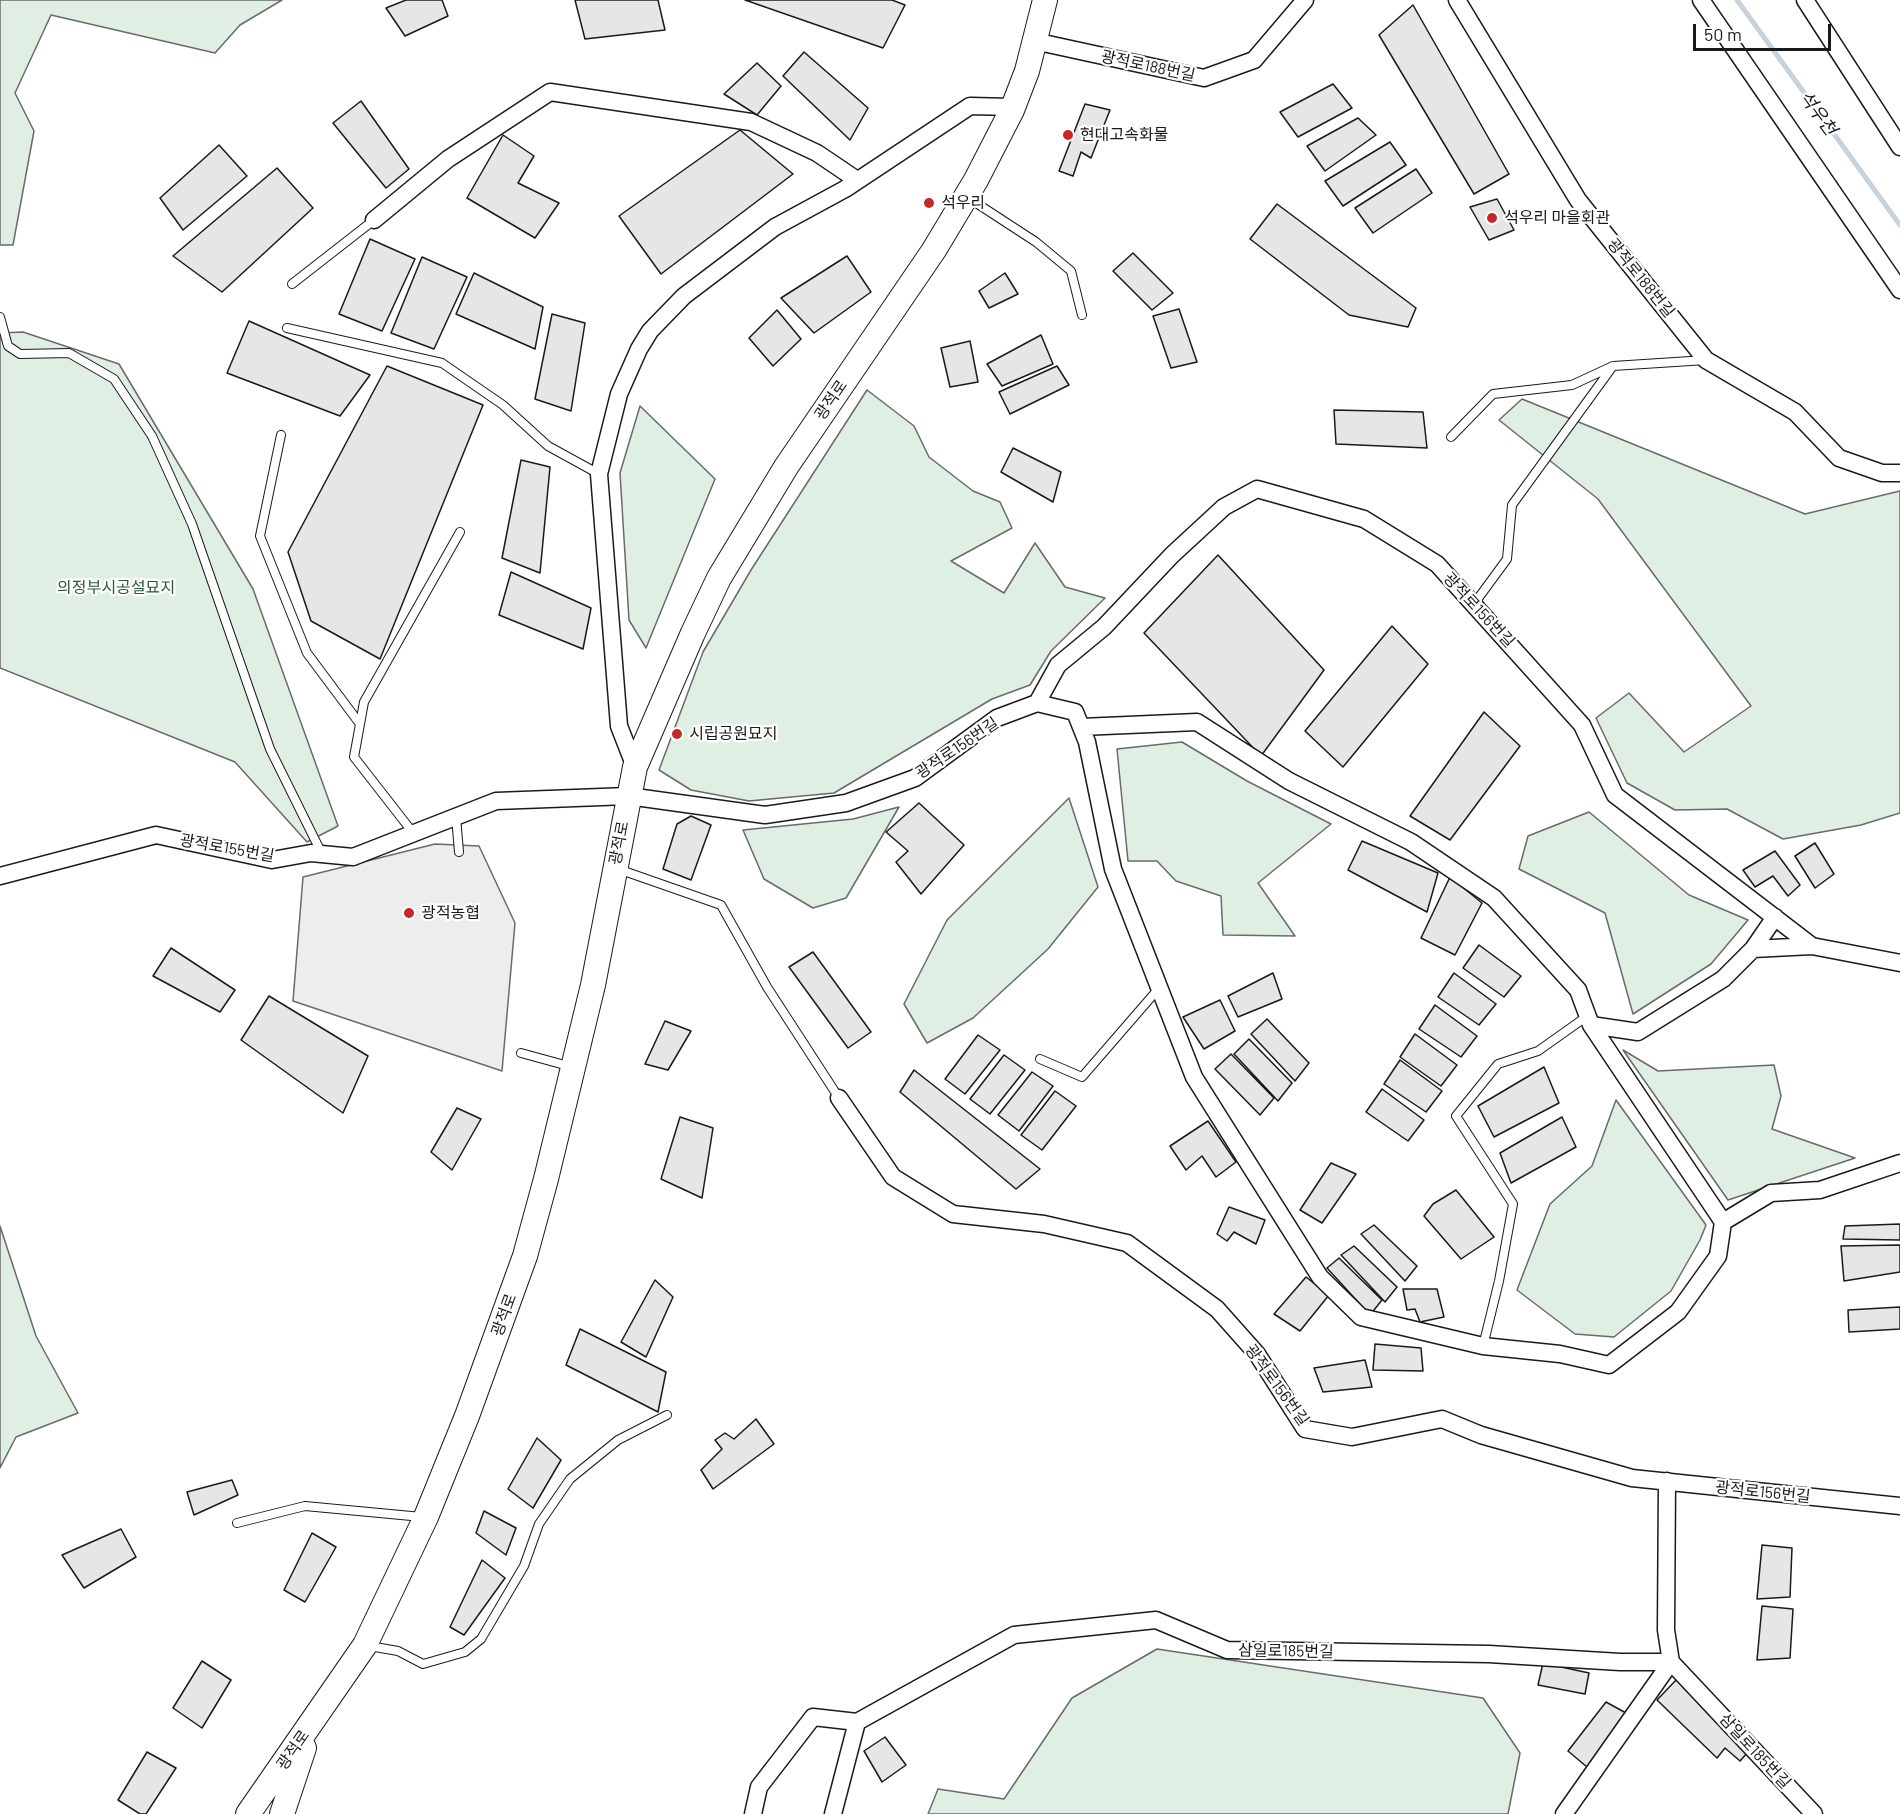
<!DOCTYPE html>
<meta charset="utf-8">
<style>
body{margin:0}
#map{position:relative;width:1900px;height:1814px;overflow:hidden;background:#fff;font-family:Barlow,sans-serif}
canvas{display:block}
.scale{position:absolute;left:1693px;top:24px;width:138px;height:27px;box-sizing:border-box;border:3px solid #1a1a1a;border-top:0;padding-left:8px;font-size:18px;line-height:21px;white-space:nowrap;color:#1a1a1a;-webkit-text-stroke:4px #fff;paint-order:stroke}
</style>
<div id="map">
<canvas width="1900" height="1814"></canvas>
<div class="scale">50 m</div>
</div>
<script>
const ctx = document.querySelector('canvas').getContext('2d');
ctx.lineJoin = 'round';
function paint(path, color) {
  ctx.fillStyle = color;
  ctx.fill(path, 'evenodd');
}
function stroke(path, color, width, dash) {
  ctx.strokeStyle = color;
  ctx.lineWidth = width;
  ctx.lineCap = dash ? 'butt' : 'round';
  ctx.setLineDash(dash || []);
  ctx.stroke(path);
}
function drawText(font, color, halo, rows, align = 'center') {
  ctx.font = font + ' Barlow,"Noto Sans KR",sans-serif';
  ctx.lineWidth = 4.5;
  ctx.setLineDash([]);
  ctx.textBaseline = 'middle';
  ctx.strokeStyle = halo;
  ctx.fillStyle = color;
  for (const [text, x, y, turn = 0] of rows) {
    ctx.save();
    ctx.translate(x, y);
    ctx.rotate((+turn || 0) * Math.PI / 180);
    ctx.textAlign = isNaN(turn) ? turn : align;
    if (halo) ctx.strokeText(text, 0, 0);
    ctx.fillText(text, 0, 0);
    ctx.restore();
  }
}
const green = new Path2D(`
 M0,0H282L240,25L215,53L51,15L15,93L34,131L13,245H0Z
 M23,332L119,364L253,589L338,826L307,842L235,762L0,668V333Z
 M867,390L914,426L929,457L973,491L1000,502L1012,528L951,561L1004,593L1035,543L1065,587L1105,598L1051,651L1030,685L992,699L834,793L749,801L691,790L659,770L703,652L751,570Z
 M1522,399L1805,514L1900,491V813L1861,825L1783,839L1727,809L1675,810L1627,783L1596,718L1629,693L1684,752L1751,706L1598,499L1499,420Z
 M640,406L715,479L646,648L629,620L620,473Z
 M1182,742L1247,781L1331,824L1258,883L1295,936L1223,935L1221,896L1176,881L1157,861H1128L1117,749Z
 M1069,798L1098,887L1048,949L973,1018L927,1043L904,1004L947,920Z
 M899,807L846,898L813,908L764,879L743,830L853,819Z
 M1589,812L1689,895L1748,920L1711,964L1633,1014L1605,913L1519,869L1528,836Z
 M1623,1050L1658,1071L1774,1065L1781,1096L1772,1129L1855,1158L1728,1200Z
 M1616,1100L1706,1225L1700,1240L1671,1291L1614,1337L1575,1334L1517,1290L1550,1204L1592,1166Z
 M0,1226L36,1336L78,1413L16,1437L0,1468Z
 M1157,1649L1483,1698L1520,1753L1508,1814H928L938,1789L1004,1799L1072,1698Z`);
paint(green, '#e0efe3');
stroke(green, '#6a6a6a', 1.5);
const parking = new Path2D(`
 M435,844L479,846L515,923L502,1071L293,1001L303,877Z`);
paint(parking, '#ededed');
stroke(parking, '#6a6a6a', 1.5);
stroke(new Path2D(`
 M1737,0L1900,225`), '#c6d2dc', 5);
const building = new Path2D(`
 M406,0H442L448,16L405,36L386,8Z
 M575,0H658L665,30L585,39Z
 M745,0H892L905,5L883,48Z
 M1413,5L1509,174L1474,194L1379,35Z
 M804,52L868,108L850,140L783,76Z
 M757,63L781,86L757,115L724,94Z
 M1333,84L1352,108L1298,137L1280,112Z
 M361,101L409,169L386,188L333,123Z
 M1085,104L1110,110L1091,158L1081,152L1073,176L1059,171Z
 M1358,118L1376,135L1325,171L1307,146Z
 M740,130L793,174L661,274L619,216Z
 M503,135L534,156L518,183L559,203L535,238L467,198Z
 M1390,142L1406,165L1343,206L1325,181Z
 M219,145L247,176L183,230L160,198Z
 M277,168L313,208L222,292L173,256Z
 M1416,169L1432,193L1373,233L1355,208Z
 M1497,199L1514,230L1489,240L1470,207Z
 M1277,204L1416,308L1408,327L1349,315L1250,239Z
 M370,239L415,259L382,331L339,314Z
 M1133,253L1173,293L1152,310L1113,271Z
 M847,256L871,292L814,333L781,298Z
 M422,257L467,277L434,349L391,333Z
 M474,273L543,307L535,349L456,314Z
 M1005,273L1018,294L989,308L979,291Z
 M1179,309L1197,362L1171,368L1153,316Z
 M777,310L801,339L773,366L749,338Z
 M552,314L585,323L571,411L535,399Z
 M249,321L370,375L340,416L227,373Z
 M1041,335L1053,364L1002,386L987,364Z
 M970,341L978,382L950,387L941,348Z
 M387,366L483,405L380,659L311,621L288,552Z
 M1057,366L1069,385L1010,414L999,392Z
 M1334,410L1423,412L1427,448L1336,444Z
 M1013,448L1061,472L1053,502L1001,472Z
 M521,460L550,467L540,573L502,558Z
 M1218,555L1324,670L1261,756L1144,633Z
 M511,572L591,608L583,649L499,615Z
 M1392,626L1428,664L1343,767L1305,731Z
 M1484,712L1520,746L1450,840L1410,816Z
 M919,803L964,845L921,894L896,862L908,851L886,832Z
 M691,816L711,825L691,880L663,869L677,824Z
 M1362,841L1438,873L1427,912L1348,870Z
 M1815,843L1834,874L1815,888L1795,856Z
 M1775,851L1800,885L1788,896L1773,876L1755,887L1743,870Z
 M1450,877L1482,903L1455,955L1421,938Z
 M1479,945L1521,976L1504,997L1463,968Z
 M171,948L235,990L220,1012L153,976Z
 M813,952L871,1032L848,1048L789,967Z
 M1273,973L1282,999L1238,1017L1228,996Z
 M1454,973L1496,1004L1479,1025L1438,997Z
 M269,996L368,1056L343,1113L241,1040Z
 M1220,1000L1235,1031L1204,1049L1183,1017Z
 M1435,1005L1477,1036L1461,1057L1419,1029Z
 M1267,1019L1309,1063L1295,1081L1251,1034Z
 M665,1021L691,1031L668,1070L645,1064Z
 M1415,1034L1457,1065L1441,1086L1400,1057Z
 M978,1035L1000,1050L965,1094L945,1079Z
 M1249,1039L1292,1083L1278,1101L1234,1054Z
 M1231,1054L1274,1098L1260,1115L1215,1069Z
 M1004,1055L1025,1070L990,1114L970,1099Z
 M1400,1060L1442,1091L1426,1112L1384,1084Z
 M1544,1067L1559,1103L1494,1137L1478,1106Z
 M914,1070L1040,1169L1016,1189L900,1092Z
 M1032,1072L1053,1086L1019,1131L998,1115Z
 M1382,1089L1424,1120L1408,1141L1366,1112Z
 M1055,1091L1076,1106L1042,1150L1021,1135Z
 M457,1108L481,1119L452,1170L431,1152Z
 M680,1117L713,1128L702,1198L661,1179Z
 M1562,1117L1576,1147L1511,1183L1500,1153Z
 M1208,1121L1236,1162L1216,1177L1202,1156L1186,1170L1170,1146Z
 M1331,1163L1356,1174L1322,1223L1300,1210Z
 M1456,1190L1494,1237L1461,1259L1424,1216L1433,1204Z
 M1229,1207L1265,1220L1256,1244L1234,1232L1227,1241L1217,1234Z
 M1900,1224V1240L1843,1239L1845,1226Z
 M1374,1225L1417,1266L1405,1281L1361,1234Z
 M1900,1245V1272L1844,1281L1841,1246Z
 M1354,1246L1397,1287L1385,1302L1341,1255Z
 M1339,1258L1382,1300L1370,1315L1327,1268Z
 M1306,1277L1329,1295L1300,1331L1274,1314Z
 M655,1280L673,1297L646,1357L621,1342Z
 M1403,1289H1437L1444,1317L1420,1322L1415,1309L1407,1310Z
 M1900,1307V1329L1849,1332L1848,1310Z
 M580,1329L666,1372L658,1412L566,1365Z
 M1375,1344L1421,1348L1423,1371L1373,1370Z
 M1365,1360L1372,1387L1323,1392L1314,1368Z
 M756,1419L774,1444L713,1489L701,1470L722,1449L715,1440L725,1433L734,1439Z
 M537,1438L561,1460L533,1508L508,1489Z
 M232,1480L238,1495L194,1515L187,1492Z
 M484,1511L516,1528L506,1555L476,1533Z
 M121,1529L136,1557L84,1588L62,1555Z
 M312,1533L336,1547L305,1602L284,1590Z
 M1762,1545L1792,1548L1790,1597L1757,1599Z
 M482,1560L505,1578L464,1635L450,1627Z
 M1762,1606L1793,1609L1790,1658L1757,1660Z
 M202,1661L231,1680L202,1728L173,1708Z
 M1543,1663L1589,1673L1585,1694L1538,1685Z
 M1677,1679L1748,1752L1740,1761L1725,1748L1717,1758L1657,1700Z
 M1606,1702L1626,1713L1587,1767L1568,1751Z
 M885,1737L906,1765L882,1782L864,1751Z
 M147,1752L176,1768L146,1814H140L118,1800Z`);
paint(building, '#e6e6e6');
stroke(building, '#1a1a1a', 1.5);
const lane = new Path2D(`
 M967,197L1036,242L1071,271L1082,315
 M292,284L374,220
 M0,317L8,346L20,354L69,353L114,379L152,436L192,524L270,749L322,854
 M287,328L442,363L503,405L548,446L599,474
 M281,435L260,536L307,653L360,724
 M1451,437L1493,394L1572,385L1613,366L1706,360
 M1474,604L1507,559L1512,505L1613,366
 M456,817L459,852
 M414,834L354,757L364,702L460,532
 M618,869L721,905L767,987L839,1098
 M521,1053L572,1067
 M1040,1059L1082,1077L1160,987
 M1483,1346L1499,1281L1513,1204L1456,1116L1498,1064L1538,1051L1586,1017
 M237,1523L305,1506L422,1517
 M369,1646L398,1651L423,1664L465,1652L481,1639L524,1566L539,1524L570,1479L618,1440L667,1415`);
const street = new Path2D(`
 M1457,0L1578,200L1706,360L1795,412L1839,458L1882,473H1900
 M1701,0L1900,290
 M1805,0L1900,147
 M1034,41L1204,78L1254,60L1305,0
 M374,220L448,159L550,92L751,122L817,153L857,180
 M1037,703L1058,665L1104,627L1172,555L1224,507L1257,489L1364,519L1437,564L1582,725L1615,795L1812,946L1900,963
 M1081,727L1197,722L1289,781L1411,842L1494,898L1578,990L1591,1025L1723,1222
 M635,767L619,726L599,474L619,394L639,349L650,331L684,296L775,227L845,189L970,106L1013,107
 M0,876L156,835L272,860L311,853L353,857L496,801L628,796L765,815L846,803L915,778L997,718L1037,703L1075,712L1087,742L1113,869L1194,1077L1320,1277L1361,1317L1483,1346L1560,1354L1609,1365L1678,1312L1718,1256L1723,1222L1771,1193L1820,1190L1900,1163
 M1753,949L1775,917
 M1591,1025L1638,1032L1723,979L1753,949L1812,946
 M839,1098L893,1177L953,1214L1044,1224L1127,1243L1217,1309L1257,1354L1305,1429L1352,1437L1442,1419L1481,1435L1632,1478L1900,1506
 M753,1814L759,1787L813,1717L857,1722L1014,1635L1156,1620L1227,1650L1489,1654L1620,1662H1671L1814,1814
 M833,1814L857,1722
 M1564,1814L1671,1662L1666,1630L1667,1481`);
const secondary = new Path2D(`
 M248,1814L365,1645L426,1517L467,1416L525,1256L546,1179L593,985L635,767L693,633L719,578L786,467L934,250L976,180L1012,110L1027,71L1045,0
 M282,1814L304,1748`);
stroke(lane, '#1a1a1a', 10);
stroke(street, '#1a1a1a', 19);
stroke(secondary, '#1a1a1a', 26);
stroke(lane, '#fff', 8);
stroke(street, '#fff', 16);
stroke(secondary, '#fff', 24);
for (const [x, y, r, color] of [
 [1068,135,6,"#c62828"],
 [929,203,6,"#c62828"],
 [1492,218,6,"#c62828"],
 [677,734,6,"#c62828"],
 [409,913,6,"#c62828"]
]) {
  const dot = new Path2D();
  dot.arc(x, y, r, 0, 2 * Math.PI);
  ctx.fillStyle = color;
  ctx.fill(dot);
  stroke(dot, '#fff', 2);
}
drawText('16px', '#1a1a1a', '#fff', [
 ["광적로188번길",1148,66,12],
 ["광적로188번길",1641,278,51],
 ["광적로",831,400,-56],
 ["광적로156번길",1479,610,47],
 ["광적로156번길",957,748,-34],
 ["광적로",619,843,-79],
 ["광적로155번길",227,848,10],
 ["광적로",504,1315,-70],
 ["광적로156번길",1277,1385,54],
 ["광적로156번길",1763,1492,6],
 ["삼일로185번길",1286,1651,1],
 ["광적로",293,1750,-55],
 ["삼일로185번길",1755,1751,47]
]);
drawText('16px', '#1a1a1a', '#fff', [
 ["현대고속화물",1080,135],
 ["석우리",941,203],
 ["석우리 마을회관",1504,218],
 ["시립공원묘지",689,734],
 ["광적농협",421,913]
], 'left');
drawText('16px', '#2b5a34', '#fff', [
 ["의정부시공설묘지",116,588]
]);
drawText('italic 18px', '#1a1a1a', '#fff', [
 ["석우천",1818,113,54]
]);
</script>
